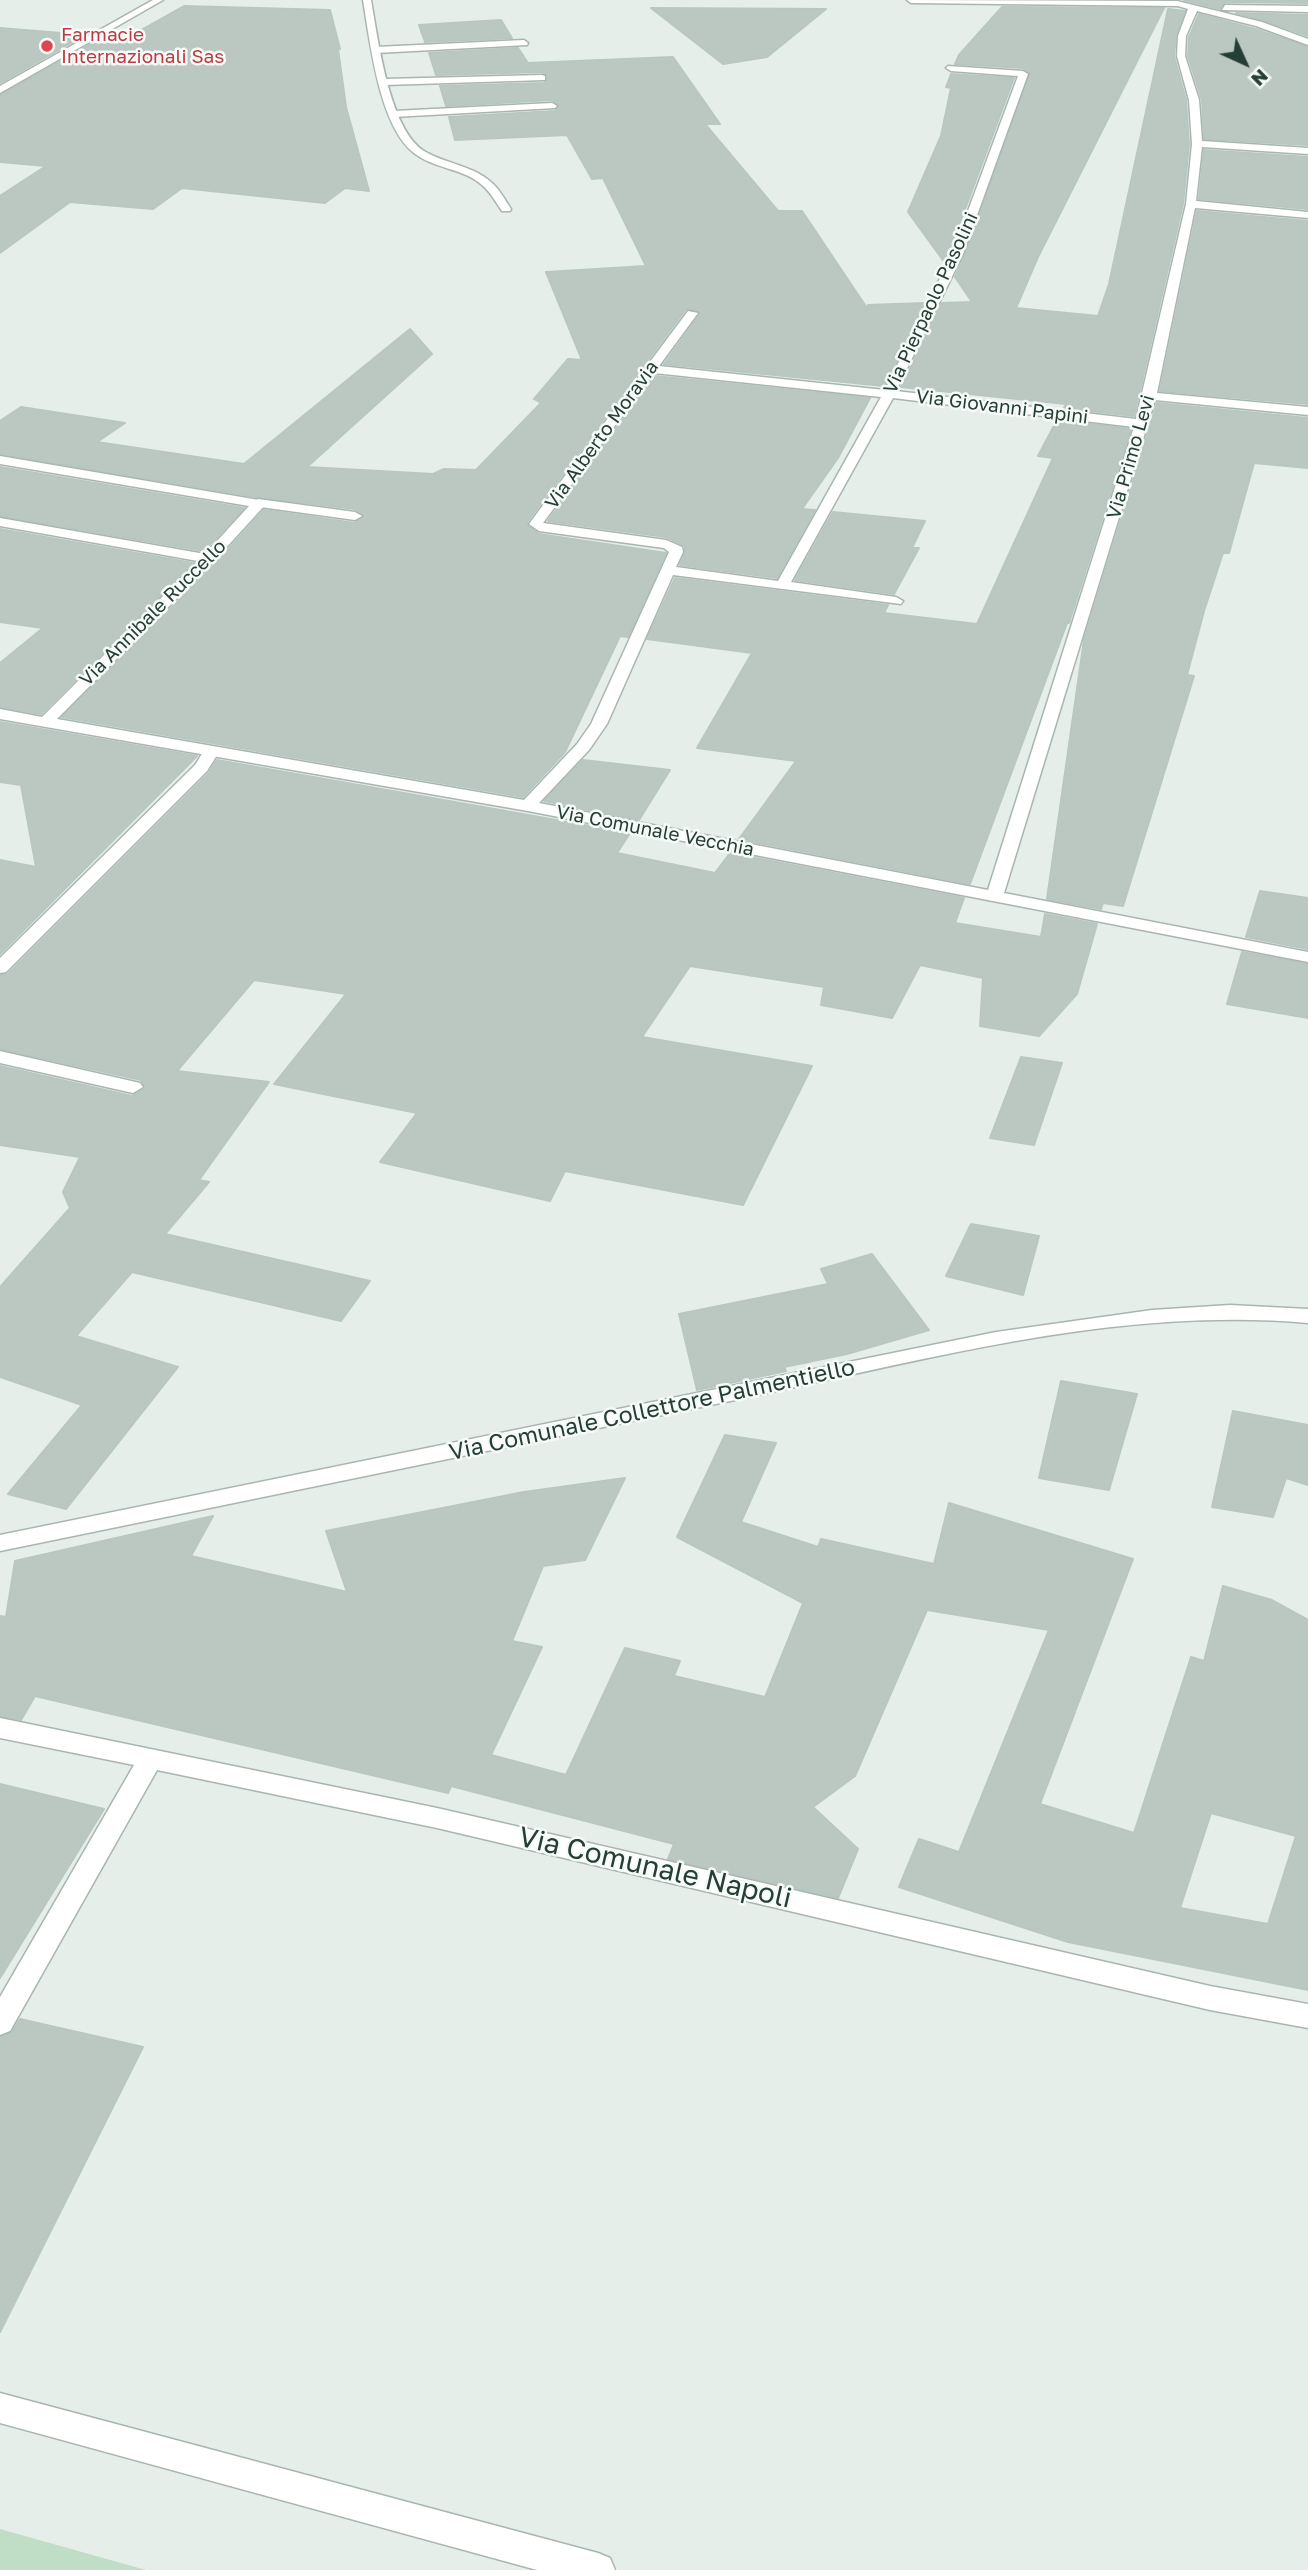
<!DOCTYPE html>
<style>
body{margin:0}
#map{position:relative;width:1308px;height:2570px;overflow:hidden;background:#e6eee9;font-family:"Golos Text",sans-serif}
canvas{display:block}
.north{position:absolute;left:1210px;top:28px;width:70px;height:70px;-webkit-text-stroke:5px #f6faf8;paint-order:stroke;rotate:135deg;font-size:19px;font-weight:700;line-height:28px;text-align:center;color:#263f36}
.north::after{content:'';display:block;margin:auto;width:24px;height:32px;background:#263f36;clip-path:polygon(50% 0,100% 100%,50% 72%,0 100%)}
</style>
<div id="map">
<canvas width="1308" height="2570"></canvas>
<div class="north">N</div>
</div>
<script>
const ctx = document.querySelector('canvas').getContext('2d');
ctx.lineJoin = 'round';
function paint(path, color) {
  ctx.fillStyle = color;
  ctx.fill(path, 'evenodd');
}
function stroke(path, color, width, dash) {
  ctx.strokeStyle = color;
  ctx.lineWidth = width;
  ctx.lineCap = dash ? 'butt' : 'round';
  ctx.setLineDash(dash || []);
  ctx.stroke(path);
}
function drawText(font, color, halo, rows, align = 'center') {
  ctx.font = font + ' "Golos Text",sans-serif';
  ctx.lineWidth = 5;
  ctx.setLineDash([]);
  ctx.textBaseline = 'middle';
  ctx.strokeStyle = halo;
  ctx.fillStyle = color;
  for (const [text, x, y, turn = 0] of rows) {
    ctx.save();
    ctx.translate(x, y);
    ctx.rotate((+turn || 0) * Math.PI / 180);
    ctx.textAlign = isNaN(turn) ? turn : align;
    if (halo) ctx.strokeText(text, 0, 0);
    ctx.fillText(text, 0, 0);
    ctx.restore();
  }
}
paint(new Path2D(`
 M0,2529L146,2570H0Z`), '#c0ddc6');
const building = new Path2D(`
 M1184,0H1308V3L1225,2L1220,9Z
 M184,6L330,10L340,49H338L346,107L369,191L345,188L325,203L182,188L153,209L70,202L0,253V196L46,166L0,162V95L103,37L125,39Z
 M1002,7L1164,8L1038,257L1016,308L1098,316L1109,284L1168,9L1185,11L1176,35L1174,56L1186,100L1189,144L1183,204L1134,416L1064,408L1066,404L901,387L942,303L972,302L955,277L965,255L1030,73L1023,68L955,64L959,55Z
 M651,8L826,9L767,57L723,64Z
 M1236,13L1308,15V36L1263,20Z
 M1199,14L1255,29L1308,47V145L1204,139L1202,100L1188,56L1189,37Z
 M501,20L512,38L425,42L419,25Z
 M0,28L85,35L0,83Z
 M518,48L528,63L673,57L720,124H705L778,211H802L867,308L868,305L925,303L884,386L664,364L701,313L686,309L527,522L528,526L539,534L666,553L628,637L620,636L565,752L523,797L62,717L215,564L264,510L355,523L364,515L355,509L256,497L0,454V421L21,407L125,423L97,442L244,464L410,329L432,354L307,467L433,474L444,469L476,470L541,403L534,399L568,359L582,360L546,272L646,266L603,178L592,179L567,135L455,140L449,117L555,111L560,106L552,100L446,106L440,86L545,83L548,76L542,72L436,75L429,53Z
 M951,74L1014,78L945,263L908,212L941,136L951,88L946,87Z
 M1204,150L1308,157V209L1199,199Z
 M1197,211L1308,221V404L1160,391Z
 M655,376L870,398L838,458L802,509L815,510L777,578L680,565L685,553V546L666,537L548,521Z
 M1157,403L1308,418V468L1254,463L1229,553H1223L1204,611L1187,675L1194,676L1123,906L1103,903L1101,909L1047,899L1084,640Z
 M1057,420L1131,429L1069,623H1067L970,884L739,839L796,761L697,748L752,653L647,639L675,578L888,605L884,613L977,624L1053,458L1038,456Z
 M0,467L244,508L204,551L0,516Z
 M833,512L925,521L912,548H919L894,594L795,580Z
 M0,529L193,563L41,714L0,707V663L43,628L0,622Z
 M0,722L197,756L0,954V860L36,867L21,785L0,782Z
 M217,760L630,833L617,853L715,873L730,853L964,898L955,923L1041,937L1045,914L1097,924L1077,994L1039,1036L980,1026L983,978L920,965L892,1018L821,1005L824,987L690,966L642,1037L812,1066L743,1205L565,1171L550,1201L380,1162L417,1113L274,1084L346,994L254,980L177,1071L269,1082L199,1180L209,1182L165,1234L370,1281L341,1321L132,1272L76,1336L178,1367L66,1509L8,1494L82,1405L0,1377V1287L70,1208L63,1192L80,1157L0,1145V1066L132,1096L146,1088L141,1080L0,1049V975L8,974L209,773Z
 M583,760L670,770L639,820L544,801Z
 M1260,891L1308,898V949L1246,937Z
 M1242,952L1308,964V1018L1227,1004Z
 M1021,1057L1062,1063L1034,1145L990,1138Z
 M971,1224L1039,1236L1023,1295L946,1276Z
 M872,1254L929,1330L847,1354L784,1367L786,1371L697,1390L679,1314L828,1284L821,1269Z
 M1061,1381L1137,1394L1109,1490L1039,1478Z
 M1233,1411L1308,1425V1485L1286,1478L1273,1517L1212,1507Z
 M725,1435L776,1443L741,1522L818,1547L821,1539L934,1564L949,1503L1133,1559L1040,1804L1134,1833L1191,1657L1204,1661L1223,1586L1272,1600L1308,1620V1990L1068,1942L899,1887L919,1839L959,1852L1049,1630L927,1610L855,1776L813,1807L858,1849L838,1898L668,1859L674,1844L451,1786L448,1793L35,1696L21,1720L0,1716V1616L6,1617L15,1561L213,1516L191,1556L347,1592L326,1531L524,1492L625,1478L585,1560L543,1566L512,1641L542,1647L491,1755L566,1775L625,1648L680,1661L674,1676L765,1697L803,1603L677,1537ZM1211,1813L1296,1836L1268,1924L1180,1908Z
 M0,1784L104,1809L0,1978Z
 M20,2019L143,2047L0,2332V2037L12,2032Z`);
paint(building, '#bbc8c2');
stroke(building, '#b8c7c0', 2);
const lane = new Path2D(`
 M524,40L528,43L527,45L376,53L372,50L376,47Z
 M542,75L545,76V80L385,85L380,82L385,79Z
 M552,103L557,106L555,108L394,117L389,114L394,111Z
 M258,499L355,512L362,516L355,520L253,506L251,503Z
 M211,747L219,752L207,771L6,972L0,973V958L195,765L205,749Z
 M0,1051L140,1083L143,1087L133,1093L0,1063Z`);
const street = new Path2D(`
 M153,0H163L0,93V86Z
 M363,0H371C378,39 389,129 424,151C445,164 473,165 492,183C500,190 505,200 511,209L510,211H502C496,203 491,192 482,185C463,168 434,169 414,153C379,126 370,41 363,0Z
 M907,0L1177,1L1262,22L1308,39V45L1256,26L1197,11L1186,36L1185,56L1199,100L1202,141L1308,148V154L1202,147L1196,201L1308,212V218L1195,208L1157,393L1308,407V415L1155,400L1004,893L1308,952V962L528,811L0,719V709L42,717L198,561L0,526V518L205,554L249,506L0,464V456L259,500L266,504L213,562L57,719L524,800L577,744L591,724L669,552L664,548L539,531L529,524L688,311L698,313L659,366L885,390L952,254L1018,76L951,71L946,68L948,66L1023,71L1028,74L963,254L896,391L1136,419L1186,204L1192,144L1189,100L1177,56L1178,36L1188,9L1178,6L911,3ZM654,373L881,397L778,581L676,567L683,552L682,547L666,540L543,523ZM893,398L1134,427L988,890L539,803L589,750L607,724L673,575L901,604L903,601L896,597L791,582Z
 M1225,5L1308,6V12L1222,10Z
 M1230,1305L1308,1309V1323C1117,1306 925,1360 740,1399C493,1450 247,1500 0,1551V1535L996,1332L1152,1310Z
 M0,1718L437,1808L1210,1986L1308,2004V2028L1210,2010L437,1828L157,1770L10,2031L0,2035V1997L134,1765L0,1738Z
 M0,2393L598,2553L610,2558L615,2570H537L0,2423Z`);
stroke(lane, '#a9b6b0', 3);
stroke(street, '#a9b6b0', 3);
paint(lane, '#fff');
paint(street, '#fff');
for (const [x, y, r, color] of [
 [47,46,7,"#e0444e"]
]) {
  const dot = new Path2D();
  dot.arc(x, y, r, 0, 2 * Math.PI);
  ctx.fillStyle = color;
  ctx.fill(dot);
  stroke(dot, '#f6faf8', 2.5);
}
drawText('19px', '#be3a42', '#f6faf8', [
 ["Farmacie",61,35],
 ["Internazionali Sas",61,57]
], 'left');
drawText('19px', '#263f36', '#f6faf8', [
 ["Via Pierpaolo Pasolini",931,303,-65],
 ["Via Giovanni Papini",1002,407,7],
 ["Via Alberto Moravia",602,435,-54],
 ["Via Primo Levi",1131,457,-74],
 ["Via Annibale Ruccello",153,613,-45],
 ["Via Comunale Vecchia",655,831,11]
]);
drawText('23px', '#263f36', '#f6faf8', [
 ["Via Comunale Collettore Palmentiello",652,1410,-12]
]);
drawText('28px', '#263f36', '#f6faf8', [
 ["Via Comunale Napoli",655,1868,13]
]);
</script>
